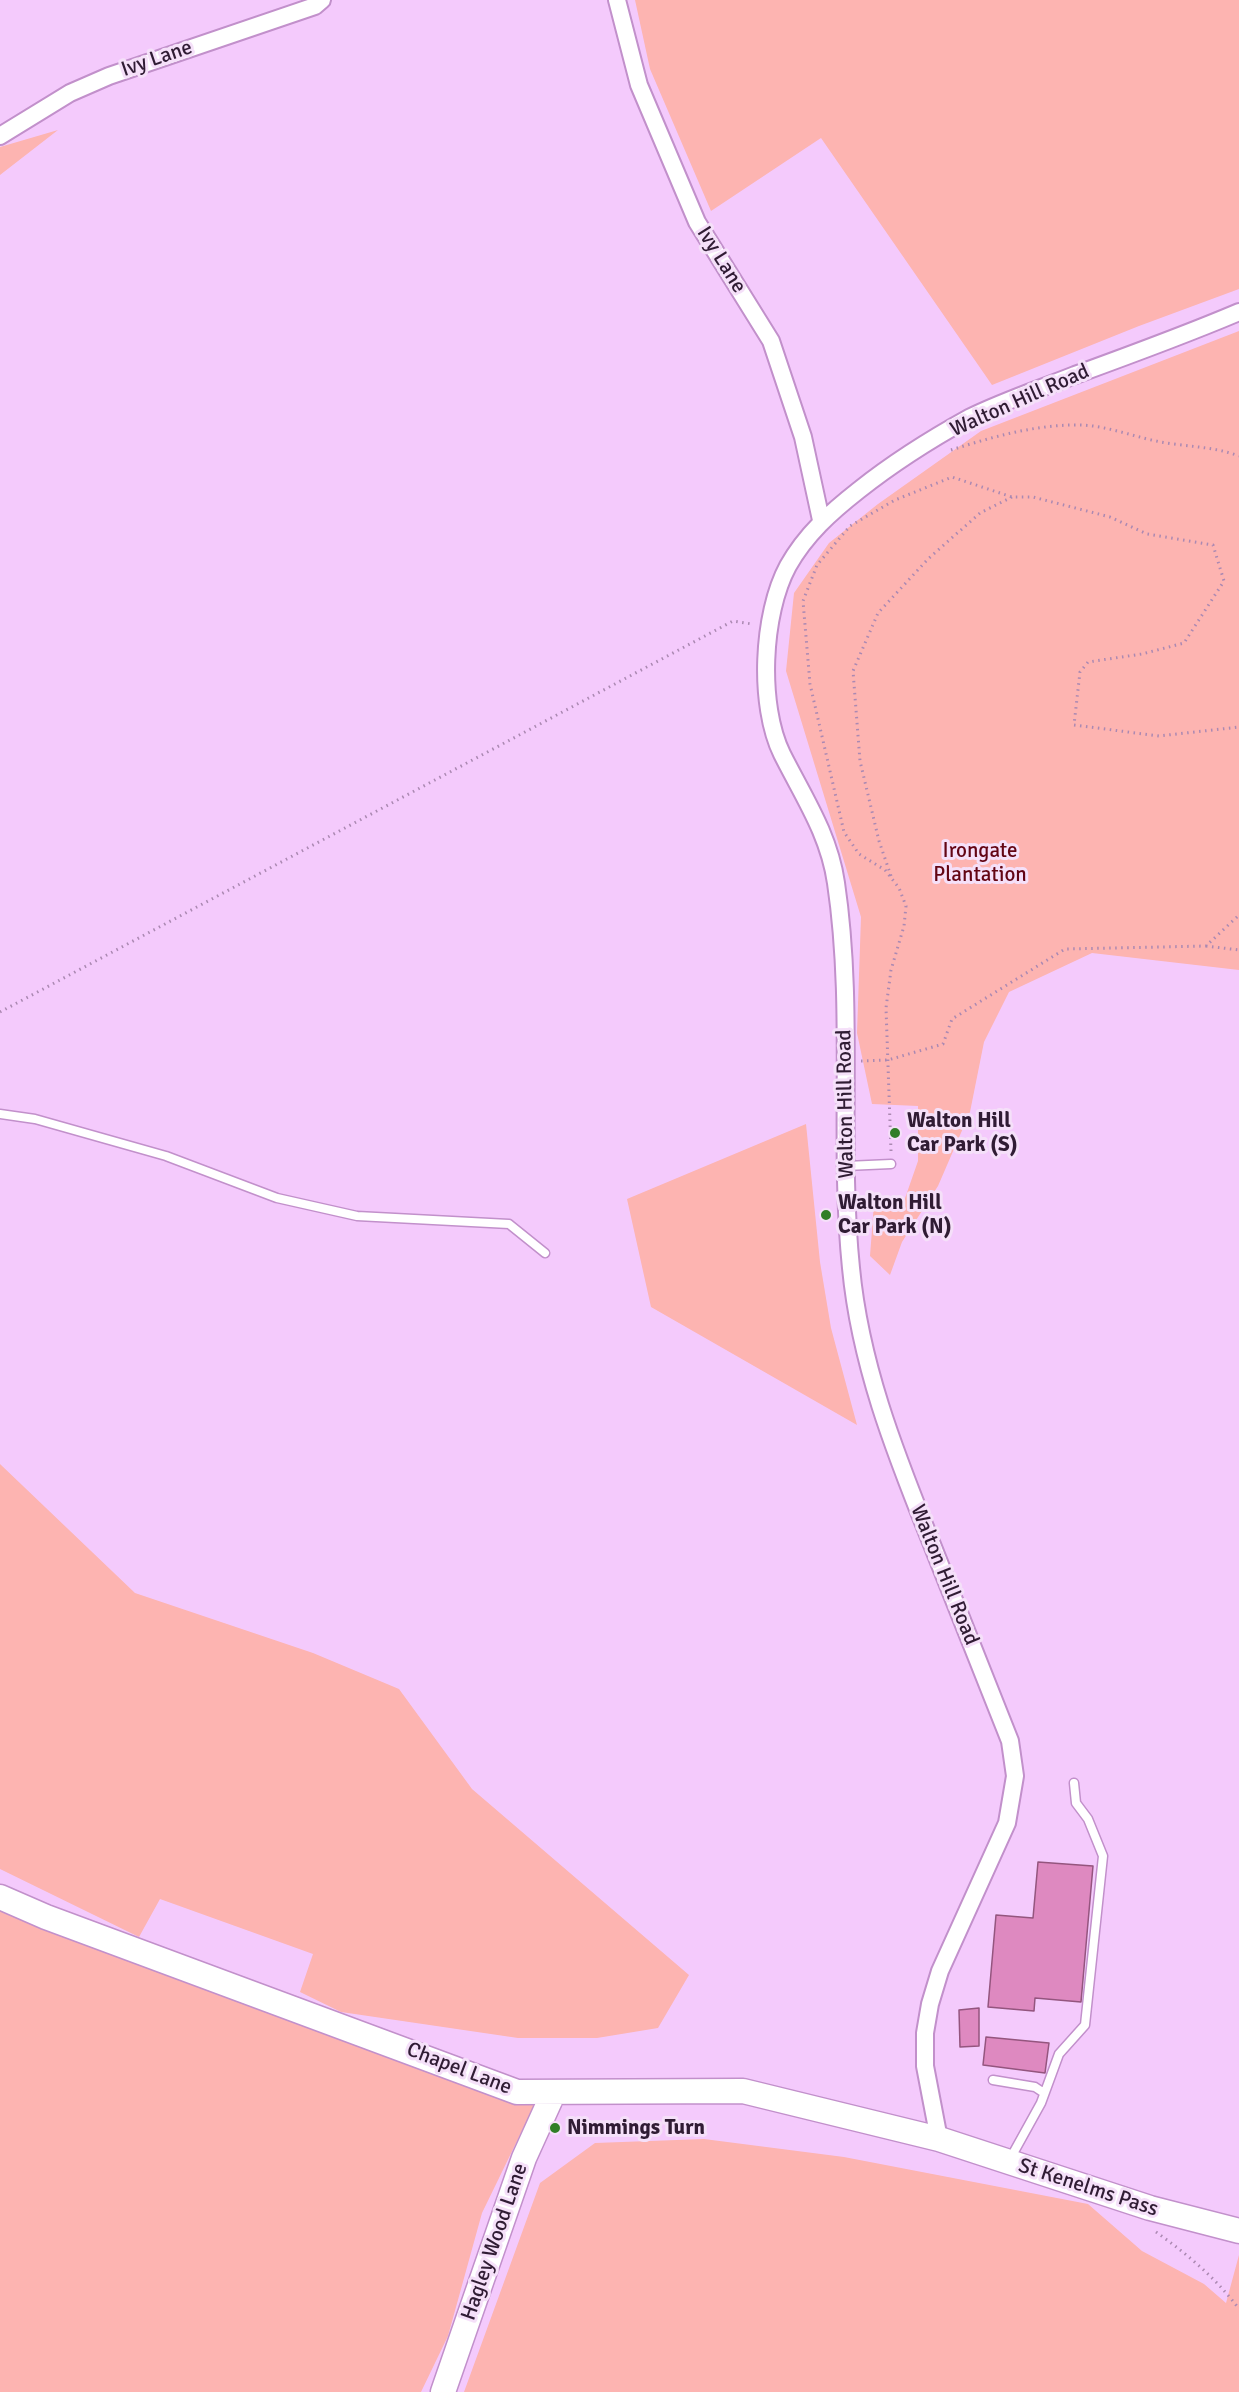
<!DOCTYPE html>
<style>
body{margin:0}
canvas{display:block;background:#f4cafc}
</style>
<canvas width="1239" height="2392"></canvas>
<script>
const ctx = document.querySelector('canvas').getContext('2d');
ctx.lineJoin = 'round';
function paint(path, color) {
  ctx.fillStyle = color;
  ctx.fill(path, 'evenodd');
}
function stroke(path, color, width, dash) {
  ctx.strokeStyle = color;
  ctx.lineWidth = width;
  ctx.lineCap = dash ? 'butt' : 'round';
  ctx.setLineDash(dash || []);
  ctx.stroke(path);
}
function drawText(font, color, halo, rows, align = 'center') {
  ctx.font = font + ' Signika,sans-serif';
  ctx.lineWidth = 6;
  ctx.setLineDash([]);
  ctx.textBaseline = 'middle';
  ctx.strokeStyle = halo;
  ctx.fillStyle = color;
  for (const [text, x, y, turn = 0] of rows) {
    ctx.save();
    ctx.translate(x, y);
    ctx.rotate((+turn || 0) * Math.PI / 180);
    ctx.textAlign = isNaN(turn) ? turn : align;
    if (halo) ctx.strokeText(text, 0, 0);
    ctx.fillText(text, 0, 0);
    ctx.restore();
  }
}
paint(new Path2D(`
 M635,0H1239V289L1139,326L992,385L821,138L711,211L650,69Z
 M58,130L0,175V147Z
 M1239,331V970L1092,953L1009,992L984,1042L970,1112L938,1186L902,1242L890,1275L870,1256L874,1203L903,1204L918,1161V1106L872,1104L857,1033L861,917L786,671L794,593L829,543L878,504L981,431Z
 M806,1124L820,1262L831,1328L857,1425L651,1307L627,1199Z
 M0,1464L135,1593L313,1653L399,1689L472,1789L689,1975L658,2028L597,2038H518L341,2012L300,1992L313,1954L160,1899L139,1937L0,1869Z
 M0,1886L535,2104L482,2213L448,2336L421,2392H0Z
 M704,2139L844,2157L1088,2204L1142,2251L1204,2284L1226,2303L1239,2255V2392H464L540,2183L595,2143Z`), '#fdb4b1');
const building = new Path2D(`
 M1038,1862L1093,1866L1081,2002L1035,1998L1034,2011L988,2007L996,1915L1033,1918Z
 M979,2008V2046L960,2047L959,2010Z
 M986,2037L1049,2043L1045,2073L983,2065Z`);
paint(building, '#de89c0');
stroke(building, '#94557e', 1.5);
const lane = new Path2D(`
 M0,1114L35,1119L166,1156L277,1198L357,1216L509,1224L545,1253
 M846,1166L891,1164
 M993,2080L1035,2087L1044,2093
 M1010,2159L1041,2103L1059,2054L1085,2025L1103,1856L1088,1819L1076,1803L1074,1783`);
const street = new Path2D(`
 M617,0L639,85L697,222L771,341L803,437L821,520
 M0,136L70,93L109,76L315,6L322,0
 M939,2139L925,2066V2033L930,2004L940,1971L1007,1823L1015,1776L1010,1741C983,1673 956,1605 929,1537C894,1450 860,1363 851,1268C838,1141 855,1010 836,883C829,834 803,796 782,754C758,705 762,614 788,566C806,534 831,512 859,490C893,463 931,439 969,418C1003,401 1040,389 1075,375C1130,355 1185,335 1239,312`);
const secondary = new Path2D(`
 M0,1897L46,1917L517,2092L743,2091L939,2139L1150,2208L1239,2231
 M443,2392L524,2158L553,2094`);
stroke(lane, '#c290cb', 11);
stroke(street, '#c290cb', 20);
stroke(secondary, '#c290cb', 27);
stroke(new Path2D(`
 M951,450C992,437 1037,424 1081,425C1110,426 1139,439 1167,443C1192,447 1215,447 1239,456
 M891,876L879,841L860,761L853,671L878,613L928,559L980,513L1012,497
 M1206,946L1239,950
 M0,1012L733,621L752,624
 M861,1061L888,1060L943,1044L952,1019L1065,949L1206,946L1239,915
 M891,1151L886,1008L891,970L904,926L906,906L899,888L885,870L859,854L844,832L810,684L803,601L817,565L850,526L895,500L952,477L1012,497H1033L1110,517L1147,534L1213,545L1224,581L1184,643L1142,654L1088,662L1080,672L1074,725L1159,736L1239,727
 M1156,2232C1187,2254 1216,2278 1239,2309`), '#ab89b2', 3, [1.5, 4.5]);
stroke(lane, '#fff', 8);
stroke(street, '#fff', 16);
stroke(secondary, '#fff', 24);
for (const [x, y, r, color] of [
 [895,1133,6,"#317e27"],
 [826,1215,6,"#317e27"],
 [555,2128,6,"#317e27"]
]) {
  const dot = new Path2D();
  dot.arc(x, y, r, 0, 2 * Math.PI);
  ctx.fillStyle = color;
  ctx.fill(dot);
  stroke(dot, '#f5e0f9', 2);
}
drawText('21px', '#301c34', '#f5e0f9', [
 ["Ivy Lane",157,59,-19],
 ["Ivy Lane",721,260,58],
 ["Walton Hill Road",1020,401,-24],
 ["Walton Hill Road",846,1104,-91],
 ["Walton Hill Road",944,1575,68],
 ["Chapel Lane",459,2069,21],
 ["St Kenelms Pass",1088,2188,18],
 ["Hagley Wood Lane",495,2242,-71]
]);
drawText('21px', '#630514', '#f5e0f9', [
 ["Irongate",980,851],
 ["Plantation",980,875]
]);
drawText('bold 21px', '#301c34', '#f5e0f9', [
 ["Walton Hill",907,1121],
 ["Car Park (S)",907,1145],
 ["Walton Hill",838,1203],
 ["Car Park (N)",838,1227],
 ["Nimmings Turn",567,2128]
], 'left');
</script>
